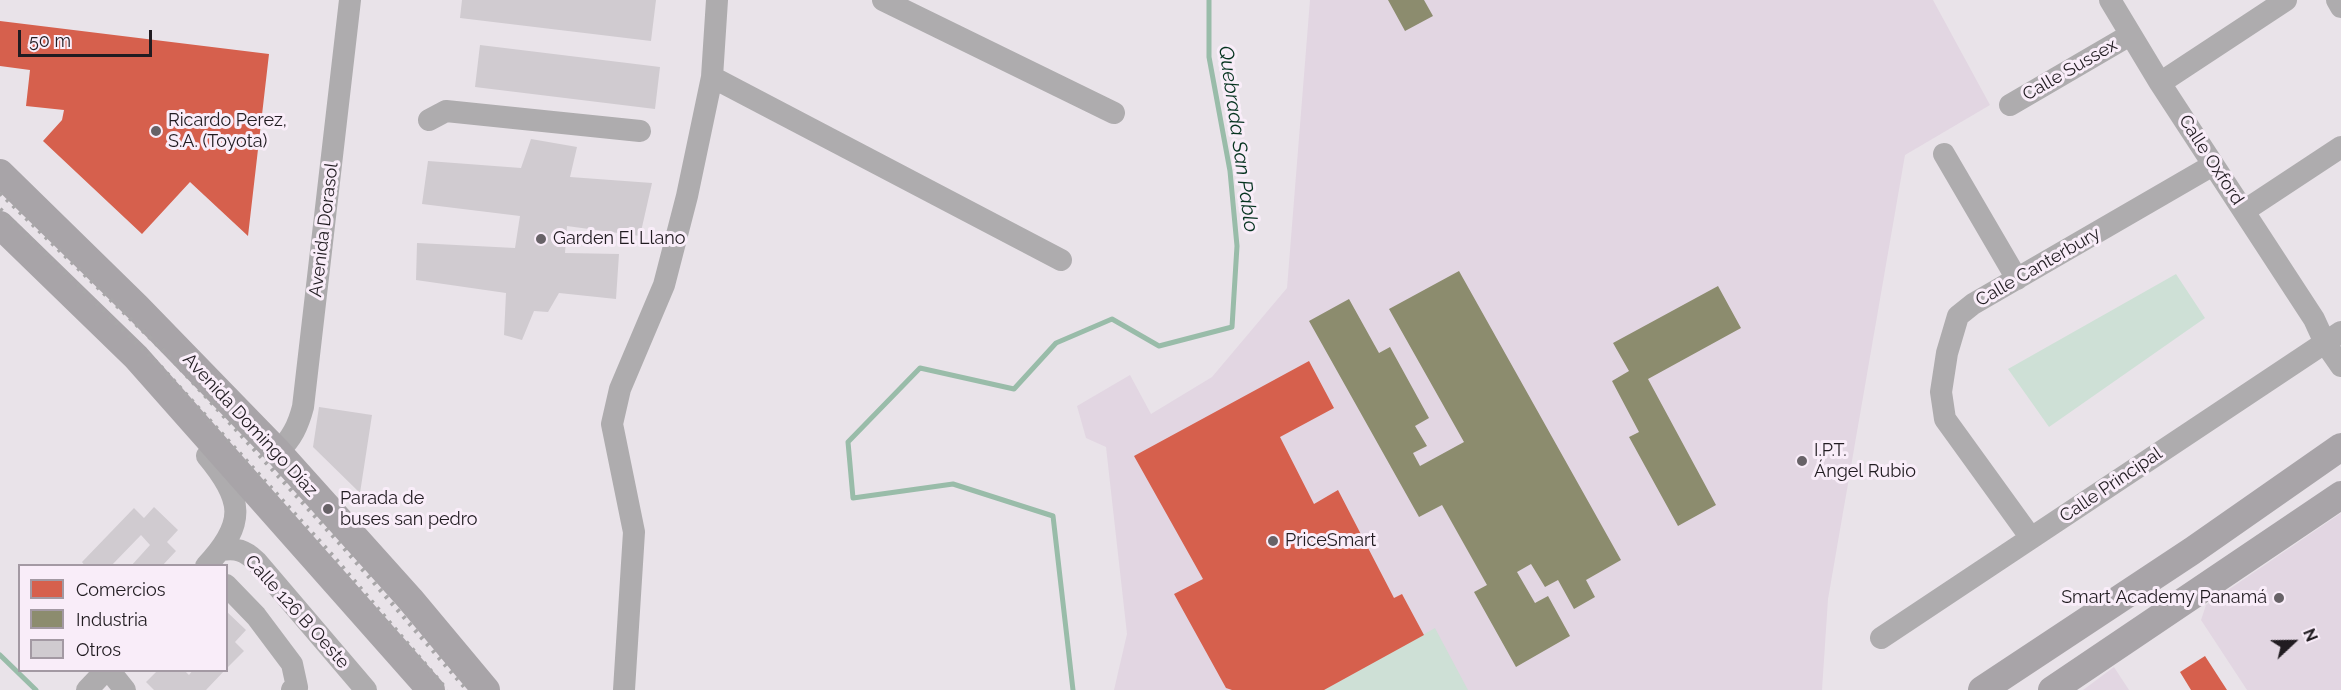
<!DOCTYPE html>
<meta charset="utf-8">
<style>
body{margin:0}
#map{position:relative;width:2341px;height:690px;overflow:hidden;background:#e9e3e9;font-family:Raleway,sans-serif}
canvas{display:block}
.legend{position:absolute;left:18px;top:564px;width:210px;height:108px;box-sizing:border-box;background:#f9edf9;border:2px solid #a399a3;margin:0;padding:8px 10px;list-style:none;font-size:18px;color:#211c21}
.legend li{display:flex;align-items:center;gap:12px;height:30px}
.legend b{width:30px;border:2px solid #a399a3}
.north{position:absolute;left:2263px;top:612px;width:60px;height:60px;-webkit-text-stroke:4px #f9edf9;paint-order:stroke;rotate:68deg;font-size:16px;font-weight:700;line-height:24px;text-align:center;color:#211c21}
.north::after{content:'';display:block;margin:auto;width:21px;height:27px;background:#211c21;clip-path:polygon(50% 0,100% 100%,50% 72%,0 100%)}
.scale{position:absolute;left:18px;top:30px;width:134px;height:27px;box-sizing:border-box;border:3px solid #211c21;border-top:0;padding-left:8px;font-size:18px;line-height:21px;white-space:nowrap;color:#211c21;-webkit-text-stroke:4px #f9edf9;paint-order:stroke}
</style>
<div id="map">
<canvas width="2341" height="690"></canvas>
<ul class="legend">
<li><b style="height:16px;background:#d6604d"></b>Comercios</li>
<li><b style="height:16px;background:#8c8c6e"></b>Industria</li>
<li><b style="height:16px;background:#d0cbd0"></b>Otros</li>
</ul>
<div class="north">N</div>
<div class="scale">50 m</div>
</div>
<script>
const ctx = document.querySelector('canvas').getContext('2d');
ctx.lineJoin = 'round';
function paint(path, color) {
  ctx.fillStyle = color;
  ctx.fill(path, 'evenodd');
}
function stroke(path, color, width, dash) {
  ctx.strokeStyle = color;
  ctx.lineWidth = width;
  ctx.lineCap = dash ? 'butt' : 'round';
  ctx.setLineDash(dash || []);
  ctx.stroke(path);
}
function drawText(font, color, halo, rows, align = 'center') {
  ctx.font = font + ' Raleway,sans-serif';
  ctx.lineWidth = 6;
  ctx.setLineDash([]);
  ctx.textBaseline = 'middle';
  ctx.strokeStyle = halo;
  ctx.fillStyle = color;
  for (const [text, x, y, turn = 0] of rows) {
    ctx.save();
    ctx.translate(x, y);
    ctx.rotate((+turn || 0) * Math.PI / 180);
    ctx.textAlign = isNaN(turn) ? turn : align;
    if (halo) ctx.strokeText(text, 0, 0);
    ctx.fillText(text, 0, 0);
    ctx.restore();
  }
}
paint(new Path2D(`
 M1310,0H1933L1990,105L1905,155L1828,599L1822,690H1114L1127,634L1106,447L1086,438L1077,406L1130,375L1151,414L1212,377L1287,288Z
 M2341,513V690H2247L2201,620L2206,605Z
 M2114,667L2129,690H2083Z`), '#e2d6e2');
paint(new Path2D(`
 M2176,274L2205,318L2049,427L2008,369Z
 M1435,628L1468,690H1324Z`), '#cee0d6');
paint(new Path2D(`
 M0,21L269,54L248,236L190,182L142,234L43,141L62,120L64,110L26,106L30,70L0,66Z
 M1309,361L1334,408L1280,437L1314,504L1338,490L1394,598L1402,594L1424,635L1324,690H1232L1226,688L1174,594L1203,579L1134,456Z
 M2205,656L2227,690H2191L2180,672Z`), '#d6604d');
paint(new Path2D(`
 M1388,0H1424L1433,16L1405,31Z
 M1459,271L1621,560L1586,580L1595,597L1574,609L1558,580L1545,587L1531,564L1517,572L1535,603L1548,596L1570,636L1516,667L1474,592L1487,585L1442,505L1419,517L1309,321L1349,299L1379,353L1390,347L1429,418L1415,426L1427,446L1413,453L1420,466L1464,442L1389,309Z
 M1718,286L1741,328L1648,379L1716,505L1678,526L1629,437L1639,432L1612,381L1629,371L1613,343Z`), '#8c8c6e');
stroke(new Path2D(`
 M0,655L36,690
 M1073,690L1053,516L953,484L853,498L848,442L920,368L1014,389L1056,343L1112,319L1159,346L1232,327L1237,246L1230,171L1209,57V0`), '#99bca9', 5);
paint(new Path2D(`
 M462,0H656L651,41L460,18Z
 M480,45L660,67L655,109L475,87Z
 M531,139L577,147L570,177L652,183L640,236L567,226L565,253L619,254L616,299L559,293L548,312L534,311L522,340L504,335L506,293L416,280L417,243L515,248L520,216L422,204L428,161L521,168Z
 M319,407L372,415L360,493L313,447Z
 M154,507L178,530L167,542L176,551L162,566H131L150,545L141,535L111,566H85L82,562L134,508L144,518Z
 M226,611L246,630L235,642L244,651L226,669Z
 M158,670H184L189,675L193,670H225L206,690H154L146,682Z`), '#d0cbd0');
stroke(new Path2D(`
 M883,0L1114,113
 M2110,0L2160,83L2314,319L2325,343L2341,366
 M2337,0L2341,7
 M712,77L1061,260
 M2160,83L2286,0
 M2010,105L2130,35
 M429,120L446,111L640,131
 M1944,154L2017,279
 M2244,211L2341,147
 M278,452C292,438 298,426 303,407L350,0
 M2031,538L1945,419L1941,392L1947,353L1958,316L1973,304L2213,165
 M221,550C237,548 244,550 256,561L366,690
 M206,566C247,523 243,499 207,456
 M226,585L256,616L292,664L297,687L292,690
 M1881,638L2341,332
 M109,670L125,690
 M87,690L106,670
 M624,690L634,532L612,424L620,389L664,285L687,196L712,77L717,0`), '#aeacae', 22);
stroke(new Path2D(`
 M0,173L137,307L278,452L410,599L486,690
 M0,225L136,357L431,690
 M1982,690L2192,551L2341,447
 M2052,690L2341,495`), '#a8a4a8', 28);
stroke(new Path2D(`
 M0,193L169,356L343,547L467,690
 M0,209L162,368L333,556L447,690`), '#a8a6a8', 4.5, [3, 6]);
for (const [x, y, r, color] of [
 [156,131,6,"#676267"],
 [541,239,6,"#676267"],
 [1802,461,6,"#676267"],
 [328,509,6,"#676267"],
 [1273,541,6,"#676267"],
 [2279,598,6,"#676267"]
]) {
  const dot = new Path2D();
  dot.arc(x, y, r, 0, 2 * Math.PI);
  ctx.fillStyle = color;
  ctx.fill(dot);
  stroke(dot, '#f9edf9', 2);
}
drawText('18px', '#211c21', '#f9edf9', [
 ["Calle Sussex",2070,70,-30],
 ["Calle Oxford",2211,160,57],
 ["Avenida Dorasol",324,230,-83],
 ["Calle Canterbury",2038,267,-30],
 ["Avenida Domingo Díaz",250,425,47],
 ["Calle Principal",2111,485,-34],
 ["Calle 126 B Oeste",297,612,48]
]);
drawText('18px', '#211c21', '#f9edf9', [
 ["Ricardo Perez,",168,121],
 ["S.A. (Toyota)",168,142],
 ["Garden El Llano",553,239],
 ["I.P.T.",1814,451],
 ["Ángel Rubio",1814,472],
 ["Parada de",340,499],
 ["buses san pedro",340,520],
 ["PriceSmart",1285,541],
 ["Smart Academy Panamá",2267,598,"right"]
], 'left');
drawText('italic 20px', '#05331f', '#f9edf9', [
 ["Quebrada San Pablo",1238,139,82]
]);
</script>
